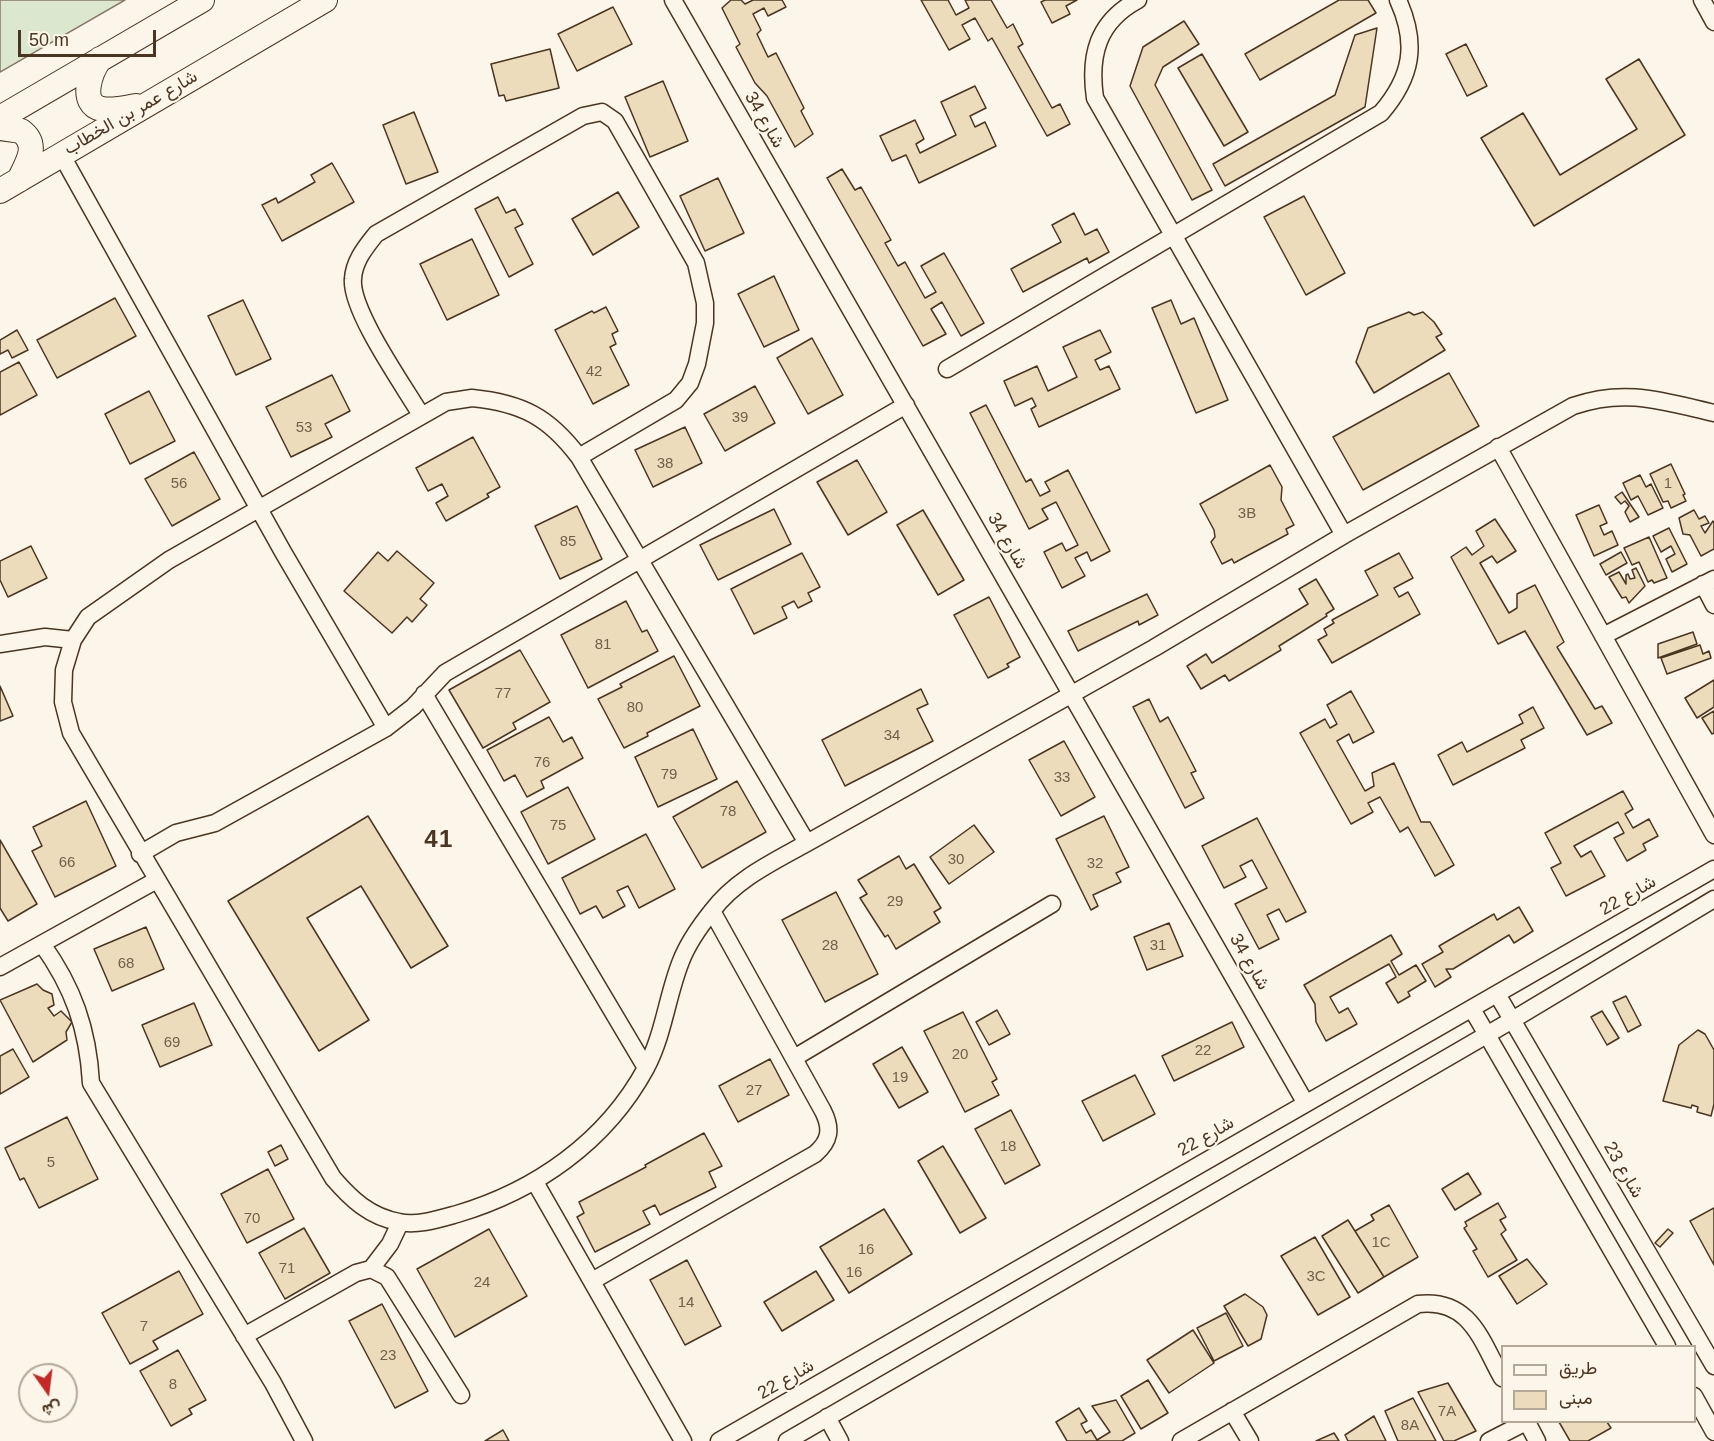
<!DOCTYPE html>
<meta charset="utf-8">
<style>
body{margin:0}
#map{position:relative;width:1714px;height:1441px;overflow:hidden;background:#fbf6e9;font-family:Helvetica,Vazirmatn,sans-serif}
canvas{display:block}
.legend{position:absolute;left:1501px;top:1345px;width:195px;height:78px;box-sizing:border-box;background:#fbf6e9;border:2px solid #b4a999;margin:0;padding:8px 10px;list-style:none;font-size:18px;color:#4a3520}
.legend li{display:flex;align-items:center;gap:12px;height:30px}
.legend b{width:30px;border:2px solid #b4a999}
.north{position:absolute;left:18px;top:1363px;width:60px;height:60px;box-sizing:border-box;background:#fbf6e9;border:2px solid #b4a999;border-radius:50%;rotate:166deg;font-size:16px;font-weight:700;line-height:24px;text-align:center;color:#4a3520}
.north::after{content:'';display:block;margin:auto;width:21px;height:27px;background:#c62828;clip-path:polygon(50% 0,100% 100%,50% 72%,0 100%)}
.scale{position:absolute;left:18px;top:30px;width:138px;height:27px;box-sizing:border-box;border:3px solid #4a3520;border-top:0;padding-left:8px;font-size:18px;line-height:21px;white-space:nowrap;color:#4a3520;-webkit-text-stroke:4px #fbf6e9;paint-order:stroke}
</style>
<div id="map">
<canvas width="1714" height="1441"></canvas>
<ul class="legend">
<li><b style="height:8px;background:#fbf6e9"></b>طريق</li>
<li><b style="height:16px;background:#ecdcbc"></b>مبنى</li>
</ul>
<div class="north">ش</div>
<div class="scale">50 m</div>
</div>
<script>
const ctx = document.querySelector('canvas').getContext('2d');
ctx.lineJoin = 'round';
function paint(path, color) {
  ctx.fillStyle = color;
  ctx.fill(path, 'evenodd');
}
function stroke(path, color, width, dash) {
  ctx.strokeStyle = color;
  ctx.lineWidth = width;
  ctx.lineCap = dash ? 'butt' : 'round';
  ctx.setLineDash(dash || []);
  ctx.stroke(path);
}
function drawText(font, color, halo, rows, align = 'center') {
  ctx.font = font + ' Helvetica,Vazirmatn,sans-serif';
  ctx.lineWidth = 4.5;
  ctx.setLineDash([]);
  ctx.textBaseline = 'middle';
  ctx.strokeStyle = halo;
  ctx.fillStyle = color;
  for (const [text, x, y, turn = 0] of rows) {
    ctx.save();
    ctx.translate(x, y);
    ctx.rotate((+turn || 0) * Math.PI / 180);
    ctx.textAlign = isNaN(turn) ? turn : align;
    if (halo) ctx.strokeText(text, 0, 0);
    ctx.fillText(text, 0, 0);
    ctx.restore();
  }
}
const green = new Path2D(`
 M0,0H125L0,72Z`);
paint(green, '#dce7d0');
stroke(green, '#887966', 1.5);
const building = new Path2D(`
 M731,0H741L745,4L753,0H782L786,7L768,16L764,8L753,14L761,30L757,34L768,57L776,53L804,108L801,111L813,134L795,147L767,96L755,83L736,47L740,44L722,8Z
 M921,0H948L956,15L969,8L965,0H991L1007,28L1013,24L1023,44L1018,47L1052,108L1060,104L1070,124L1047,136L992,38L988,41L975,18L962,25L970,39L949,50Z
 M1045,0H1077L1066,6L1070,14L1052,23L1041,2Z
 M1339,0H1368L1376,13L1260,80L1245,54Z
 M613,7L632,44L577,71L558,34Z
 M1184,21L1199,44L1163,67L1155,85L1212,190L1192,200L1130,86L1143,47Z
 M1377,28L1365,107L1225,186L1213,164L1335,95L1355,35Z
 M1466,44L1487,86L1467,96L1446,54Z
 M550,49L559,88L506,101L504,95L499,96L491,64Z
 M1202,54L1248,132L1224,146L1178,68Z
 M1639,59L1685,135L1534,226L1481,138L1523,113L1560,175L1637,129L1606,79Z
 M663,81L688,141L650,157L625,97Z
 M975,86L986,108L970,116L975,127L985,122L996,146L919,183L906,155L892,161L880,136L915,120L924,139L916,144L920,153L956,135L941,102Z
 M414,112L438,172L406,184L383,125Z
 M332,163L354,202L282,241L262,205L276,198L278,203L315,182L311,175Z
 M842,169L855,190L861,187L891,240L885,243L898,266L905,262L925,298L936,292L921,266L944,253L984,323L961,336L942,302L931,309L946,334L923,346L827,178Z
 M718,178L744,233L705,251L680,196Z
 M618,192L639,227L593,255L572,219Z
 M1304,196L1345,273L1306,295L1264,217Z
 M498,197L506,213L515,209L523,224L515,228L533,264L509,277L475,209Z
 M1074,213L1085,235L1097,229L1109,252L1089,263L1087,258L1023,292L1011,269L1061,242L1052,225Z
 M472,239L499,295L447,320L420,264Z
 M774,276L799,330L764,347L738,294Z
 M115,298L136,336L57,378L37,340Z
 M243,300L271,359L236,375L208,316Z
 M1171,300L1181,324L1194,318L1228,400L1196,413L1152,308Z
 M606,307L618,331L612,334L616,344L610,347L629,385L593,404L555,330L592,311L594,313Z
 M1409,312L1414,315L1423,312L1434,322L1442,334L1436,337L1445,350L1374,393L1356,362L1368,328Z
 M17,330L28,350L12,358L8,350L0,354V340Z
 M1100,330L1111,352L1095,360L1100,370L1109,366L1120,389L1039,427L1031,409L1036,406L1032,398L1015,406L1004,381L1037,366L1048,391L1077,377L1063,347Z
 M812,338L843,395L808,414L777,358Z
 M19,362L37,395L0,415V372Z
 M1449,373L1479,426L1363,490L1333,437Z
 M332,375L350,411L325,424L332,437L291,457L266,407Z
 M755,386L775,423L725,451L704,414Z
 M149,391L175,441L130,464L105,414Z
 M986,405L1026,482L1031,479L1040,496L1050,491L1045,482L1068,470L1110,551L1091,561L1087,552L1075,558L1085,576L1062,588L1044,552L1062,543L1066,551L1078,545L1056,502L1042,509L1048,519L1029,529L970,413Z
 M685,427L702,463L653,487L635,450Z
 M473,437L500,487L487,494L489,497L446,521L436,503L448,496L442,484L428,491L416,468Z
 M194,452L220,499L172,526L145,479Z
 M857,460L887,512L848,535L817,482Z
 M1671,464L1685,494L1683,495L1686,501L1671,508L1668,501L1663,502L1650,474Z
 M1270,465L1282,487L1281,500L1294,525L1286,529L1288,534L1234,563L1232,559L1222,564L1211,542L1215,537L1214,530L1200,504Z
 M1640,475L1646,487L1651,484L1663,508L1648,515L1638,496L1631,500L1623,483Z
 M1622,492L1639,517L1630,522L1625,512L1629,506L1625,501L1621,504L1615,497Z
 M1599,505L1607,523L1600,526L1604,535L1612,531L1618,545L1594,556L1576,515Z
 M577,506L602,559L560,579L535,526Z
 M774,509L791,544L718,580L700,545Z
 M923,510L964,580L938,595L897,525Z
 M1694,510L1699,519L1705,516L1709,523L1701,526L1705,533L1713,521L1714,523V549L1701,556L1690,535L1683,534L1679,518Z
 M1495,519L1516,551L1497,563L1492,556L1480,563L1509,613L1517,608V594L1535,585L1564,642L1557,647L1595,709L1602,706L1612,723L1587,735L1525,631L1498,644L1451,557L1466,547L1472,555L1484,546L1476,531Z
 M1669,528L1687,564L1672,572L1666,559L1675,554L1671,546L1661,552L1653,536Z
 M1649,537L1667,578L1654,583L1652,580L1648,582L1639,562L1632,565L1624,548Z
 M31,546L47,578L8,597L0,580V561Z
 M397,551L434,583L420,599L427,605L412,622L407,617L392,633L344,591L378,552L388,561Z
 M1621,552L1627,563L1606,575L1600,564Z
 M802,553L820,587L808,593L812,601L798,608L794,601L782,607L787,618L754,634L731,589Z
 M1399,553L1413,578L1394,588L1399,597L1408,592L1420,614L1332,663L1318,640L1327,635L1324,629L1334,623L1332,620L1378,595L1365,571Z
 M1636,568L1645,586L1629,603L1626,597L1622,598L1609,577L1619,572L1626,584V575L1628,574L1630,579L1635,578L1632,570Z
 M1316,579L1334,609L1326,614L1327,616L1279,646L1281,650L1229,681L1225,675L1201,689L1187,666L1206,654L1212,663L1308,604L1299,589Z
 M1147,594L1158,615L1139,625L1138,621L1078,651L1068,631Z
 M989,597L1020,657L1007,664L1009,667L988,678L954,615Z
 M626,601L642,632L647,630L658,651L588,688L561,635Z
 M1693,632L1697,644L1658,658V644Z
 M1700,645L1703,654L1709,651L1711,658L1667,674L1661,658Z
 M520,650L550,702L513,723L516,729L483,748L449,690Z
 M674,656L700,706L647,733L648,736L624,748L598,699L622,687L620,684Z
 M1714,680V707L1697,718L1685,698Z
 M0,686L13,716L0,721Z
 M921,689L928,704L917,709L933,741L845,786L822,740Z
 M1351,691L1374,732L1353,743L1349,734L1337,741L1365,791L1374,786L1372,773L1394,763L1421,822H1430L1454,865L1435,876L1408,827L1400,832L1380,797L1368,803L1373,812L1351,824L1300,733L1325,719L1330,728L1337,724L1327,705Z
 M1149,699L1160,722L1168,717L1196,771L1191,773L1204,798L1185,808L1133,707Z
 M1533,707L1544,728L1521,740L1525,748L1453,785L1438,755L1462,742L1467,752L1523,723L1519,715Z
 M1714,711V733L1712,734L1702,718Z
 M549,717L563,742L572,737L583,758L541,781L544,788L527,797L515,775L504,781L487,750Z
 M693,729L717,779L658,807L635,757Z
 M1064,741L1095,797L1061,816L1029,760Z
 M737,781L766,832L702,868L673,817Z
 M568,787L595,839L548,864L521,812Z
 M1623,791L1633,809L1625,814L1633,828L1649,819L1658,836L1643,844L1646,850L1627,861L1614,838L1624,833L1618,822L1574,846L1581,857L1591,851L1605,876L1566,896L1551,868L1561,863L1545,833Z
 M86,801L116,866L55,897L32,851L42,846L33,827Z
 M368,816L448,946L411,968L361,886L307,918L369,1020L319,1051L228,901Z
 M1104,816L1129,867L1116,873L1121,882L1093,895L1098,906L1091,910L1056,839Z
 M1257,818L1306,912L1286,922L1279,909L1267,915L1279,939L1259,949L1235,904L1267,888L1252,860L1240,866L1246,877L1224,888L1202,846Z
 M974,825L994,852L949,884L930,857Z
 M646,834L675,889L639,908L628,886L617,891L625,906L603,918L596,906L580,914L562,878Z
 M0,840L37,904L8,921L0,908Z
 M899,856L906,869L914,864L941,908L934,912L940,922L896,949L888,935L885,937L860,898L867,894L858,880Z
 M836,892L878,974L825,1002L782,920Z
 M1519,907L1533,931L1514,943L1509,935L1453,969H1446L1451,977L1435,987L1422,964L1443,952L1439,946L1494,914L1497,920Z
 M1169,923L1183,956L1147,970L1134,937Z
 M146,927L164,969L112,991L94,949Z
 M1391,935L1402,954L1391,961L1399,975L1416,965L1426,981L1408,992L1410,996L1398,1003L1386,983L1396,977L1389,964L1330,997L1339,1013L1348,1008L1357,1024L1326,1041L1316,1022L1315,1004L1304,985Z
 M37,984L43,990L52,994L54,1005L48,1008L54,1016L61,1011L72,1022L66,1032L67,1040L33,1062L0,1000Z
 M1626,996L1641,1025L1628,1032L1613,1002Z
 M194,1003L212,1045L160,1067L142,1025Z
 M997,1010L1010,1034L989,1045L976,1022Z
 M1602,1011L1619,1038L1607,1045L1591,1017Z
 M963,1012L997,1079L992,1082L999,1095L965,1112L924,1031Z
 M1232,1022L1244,1047L1174,1081L1162,1056Z
 M1698,1030L1705,1034L1714,1050V1104L1711,1116L1697,1112L1698,1107L1692,1105L1691,1108L1663,1101L1679,1045Z
 M902,1047L928,1092L899,1108L873,1064Z
 M13,1049L29,1077L0,1094V1056Z
 M770,1059L789,1095L738,1122L719,1086Z
 M1135,1075L1155,1114L1103,1141L1082,1101Z
 M1011,1110L1040,1165L1005,1184L975,1129Z
 M67,1117L98,1179L39,1208L24,1178L20,1180L5,1148Z
 M704,1133L722,1166L709,1172L716,1187L660,1215L655,1205L643,1211L650,1224L595,1252L577,1217L584,1213L579,1202L646,1167L645,1165Z
 M281,1145L288,1159L275,1166L268,1152Z
 M943,1146L986,1218L960,1233L918,1161Z
 M268,1169L294,1219L247,1243L221,1194Z
 M1468,1173L1481,1194L1455,1210L1442,1189Z
 M1498,1203L1506,1217L1500,1220L1506,1230L1501,1234L1517,1260L1488,1277L1473,1251L1477,1249L1464,1228L1467,1226L1465,1222Z
 M1389,1205L1418,1257L1384,1277L1355,1231L1374,1220L1371,1215Z
 M1714,1208V1265L1690,1221Z
 M884,1209L912,1254L849,1293L820,1247Z
 M1348,1220L1384,1277L1358,1293L1322,1236Z
 M304,1228L330,1273L285,1299L259,1253Z
 M489,1229L527,1296L455,1337L417,1269Z
 M1668,1229L1673,1233L1660,1247L1655,1243Z
 M1315,1237L1350,1297L1318,1315L1281,1256Z
 M1527,1259L1547,1284L1517,1304L1499,1276Z
 M687,1260L721,1326L685,1345L650,1280Z
 M179,1271L203,1314L153,1341L158,1349L130,1364L102,1313Z
 M816,1271L834,1300L782,1331L764,1302Z
 M1245,1294L1263,1307L1267,1315L1261,1339L1248,1346L1224,1306Z
 M382,1304L428,1391L395,1408L349,1321Z
 M1226,1313L1243,1346L1214,1361L1197,1328Z
 M1193,1330L1214,1363L1169,1393L1147,1360Z
 M178,1350L206,1400L189,1409L192,1414L171,1426L140,1371Z
 M1148,1380L1168,1413L1141,1429L1121,1396Z
 M1448,1383L1476,1431L1454,1441H1444L1418,1392Z
 M1413,1398L1436,1441H1398L1385,1411Z
 M1116,1400L1135,1433L1122,1441H1067L1056,1422L1079,1408L1087,1421L1081,1424L1086,1433L1091,1430L1097,1440L1110,1432L1092,1406Z
 M1374,1416L1386,1441H1348L1345,1435Z
 M1559,1422H1607L1611,1428L1588,1441H1570Z
 M503,1430L509,1441H485Z
 M1334,1433L1339,1441H1316Z`);
paint(building, '#ecdcbc');
stroke(building, '#4a3520', 1.5);
const street = new Path2D(`
 M673,0L1305,1102
 M1138,0C1097,22 1089,56 1095,98L1344,535
 M1702,0L1714,22
 M61,154L283,552L386,728
 M947,369L1381,113C1412,77 1418,44 1398,0
 M472,398C522,403 549,417 579,457L807,843C773,862 736,879 712,911C700,926 688,943 681,961C667,996 664,1034 646,1068C606,1142 535,1191 457,1214C439,1219 417,1226 399,1222C370,1217 351,1199 333,1178L71,733L63,702L64,670L73,640L88,617L169,560L446,402Z
 M421,415C404,386 350,310 353,279C354,261 365,248 376,234L583,116L602,112L615,121L696,263L705,303V323L697,364L690,383L676,400L579,457
 M1498,447L1714,835
 M1703,584L1714,605
 M1603,636L1714,579
 M0,644L45,637L73,640
 M424,694L646,1068
 M807,843L1154,648L1344,535L1573,406C1625,388 1662,401 1714,413
 M140,854L176,833L215,823L386,728L413,707L445,673L906,405
 M42,944C73,987 88,1029 91,1083L273,1383L304,1441
 M0,967L155,881
 M1497,994L1714,1366
 M1472,1009L1667,1346
 M794,1058L1052,904
 M535,1182L683,1441
 M371,1269L387,1277L461,1395
 M592,1281L815,1154C830,1141 832,1129 823,1111L712,911
 M244,1336L356,1273L371,1269L390,1244L400,1223
 M1694,1396L1714,1432
 M1232,1411L1250,1441
 M827,1417L840,1441
 M1527,1422L1537,1441
 M719,1441L1714,869
 M787,1441L1514,1019L1714,899
 M1181,1441L1418,1304C1470,1298 1481,1340 1502,1378
 M1489,1441L1526,1422`);
const secondary = new Path2D(`
 M100,59C91,71 78,104 102,109C112,111 125,108 136,106
 M0,118L202,0
 M0,128L21,131C40,145 27,163 19,180
 M0,191L325,0`);
stroke(street, '#4a3520', 19);
stroke(secondary, '#4a3520', 26);
stroke(street, '#fbf6e9', 16);
stroke(secondary, '#fbf6e9', 24);
drawText('15px', '#725f47', null, [
 ["42",594,372],
 ["39",740,418],
 ["53",304,428],
 ["38",665,464],
 ["56",179,484],
 ["1",1668,484],
 ["3B",1247,514],
 ["85",568,542],
 ["81",603,645],
 ["77",503,694],
 ["80",635,708],
 ["34",892,736],
 ["76",542,763],
 ["79",669,775],
 ["33",1062,778],
 ["78",728,812],
 ["75",558,826],
 ["30",956,860],
 ["66",67,863],
 ["32",1095,864],
 ["29",895,902],
 ["28",830,946],
 ["31",1158,946],
 ["68",126,964],
 ["69",172,1043],
 ["22",1203,1051],
 ["20",960,1055],
 ["19",900,1078],
 ["27",754,1091],
 ["18",1008,1147],
 ["5",51,1163],
 ["70",252,1219],
 ["1C",1381,1243],
 ["16",866,1250],
 ["71",287,1269],
 ["16",854,1273],
 ["3C",1316,1277],
 ["24",482,1283],
 ["14",686,1303],
 ["7",144,1327],
 ["23",388,1356],
 ["8",173,1385],
 ["7A",1447,1412],
 ["8A",1410,1426]
]);
drawText('18px', '#4a3520', '#fbf6e9', [
 ["شارع عمر بن الخطاب",131,113,-30],
 ["شارع 34",764,120,60],
 ["شارع 34",1007,541,60],
 ["شارع 22",1628,896,-30],
 ["شارع 34",1249,962,60],
 ["شارع 22",1206,1137,-30],
 ["شارع 23",1623,1170,60],
 ["شارع 22",786,1380,-30]
]);
ctx.letterSpacing = '1.5px';
drawText('bold 24px', '#4a3520', '#fbf6e9', [
 ["41",439,840]
]);
ctx.letterSpacing = '0px';
</script>
